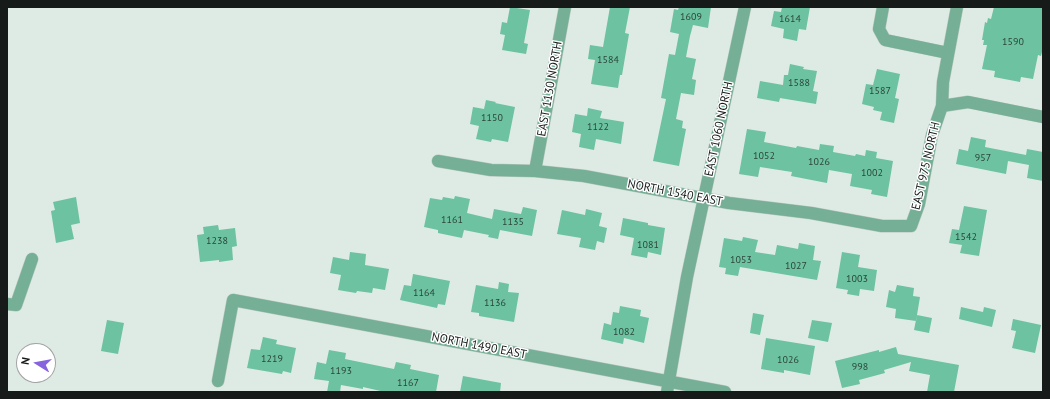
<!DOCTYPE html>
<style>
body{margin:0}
#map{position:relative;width:1050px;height:399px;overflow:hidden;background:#ddebe4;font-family:"PT Sans",sans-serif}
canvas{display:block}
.frame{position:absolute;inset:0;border:8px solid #161b19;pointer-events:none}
.north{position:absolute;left:16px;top:343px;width:40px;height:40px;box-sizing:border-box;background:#fff;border:1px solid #a2a4a3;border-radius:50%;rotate:281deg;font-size:11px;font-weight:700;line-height:16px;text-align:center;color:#161b19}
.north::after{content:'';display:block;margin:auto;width:14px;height:18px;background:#8763de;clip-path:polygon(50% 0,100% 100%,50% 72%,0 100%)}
</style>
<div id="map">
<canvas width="1050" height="399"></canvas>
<div class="frame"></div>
<div class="north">N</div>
</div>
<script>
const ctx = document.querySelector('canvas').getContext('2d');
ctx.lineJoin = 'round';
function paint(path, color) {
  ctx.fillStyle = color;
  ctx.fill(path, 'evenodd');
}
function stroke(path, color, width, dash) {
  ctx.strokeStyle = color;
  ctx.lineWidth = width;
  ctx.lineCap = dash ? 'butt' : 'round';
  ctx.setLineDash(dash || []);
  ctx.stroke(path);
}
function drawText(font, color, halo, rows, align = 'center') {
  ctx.font = font + ' "PT Sans",sans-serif';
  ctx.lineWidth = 3;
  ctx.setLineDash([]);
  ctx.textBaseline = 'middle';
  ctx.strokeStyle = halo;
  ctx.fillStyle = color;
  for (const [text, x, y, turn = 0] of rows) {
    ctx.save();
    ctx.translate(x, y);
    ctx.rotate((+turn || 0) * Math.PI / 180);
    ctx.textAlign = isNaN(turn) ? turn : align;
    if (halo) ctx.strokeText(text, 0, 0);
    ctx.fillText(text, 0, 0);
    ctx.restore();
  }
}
paint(new Path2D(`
 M510,7L530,10L524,43L528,44L526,54L502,50L505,35L500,34L502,22L507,23Z
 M610,7H630L625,33L629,34L622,75H620L618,88L591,84L595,60L588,59L590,45L603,47Z
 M679,7H711L708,28L693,25L690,36L686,57L696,59L692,79L696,80L694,95L681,93L676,119L683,121L682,128L686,129L679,166L653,161L666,99L661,98L669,54L675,55L679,34L670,32L674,9L678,10Z
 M782,7H810L806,30L799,29L797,41L783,38L784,29L771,26L774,11L781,12Z
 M994,7H1043V48L1041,56L1038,55L1033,79L1021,77L1020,82L994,77L995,71L982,69L987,45H983L984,40H982L985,22L987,23L988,18L991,19Z
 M790,64L804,67L803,69L817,71L813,91L818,92L816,104L780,98L779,102L757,98L760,81L783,85L784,75H788Z
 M877,69L900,74L895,98L899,99L894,123L880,120L882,112L873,110L874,107L862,104L866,84L873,85Z
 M486,100L496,102L495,103L515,107L508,142L492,139L491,142L476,139L479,126L470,124L473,107L484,109Z
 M588,108L602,111L600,118L624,122L621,144L596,139L594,150L579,147L581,134L572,132L575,114L587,116Z
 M747,129L766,132L764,142L796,148L797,146L819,150L820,144L834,146L833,152L855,156L856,154L865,156L866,150L877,152L876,158L893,161L887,197L871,194L872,190L850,186L852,174L829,170L827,183L791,176L792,172L760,167L758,177L739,174Z
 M971,137L986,140L985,147L1026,155L1027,149L1043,152V181L1027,178L1029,165L1008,161L1006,174L956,164L959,149L968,151Z
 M455,196L470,199L467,213L492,219L494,209L521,214L523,207L537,210L532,236L500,230L498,239L488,237L489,235L464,230L462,238L438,233V230L424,227L430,198L442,200L443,197L454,199Z
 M76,197L80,223L71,225L74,239L56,243L51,211L55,210L53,202Z
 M964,206L987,210L979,256L960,253L962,245L949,243L952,229L959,230Z
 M586,209L602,213L599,226L607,228L604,243L597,241L595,250L579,247L581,238L557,234L562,210L585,215Z
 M623,218L648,223V225L665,228L661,255L648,252L647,258L631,255L634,238L620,235Z
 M218,225L219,230L235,228L237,246L232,247L233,260L219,262V260L200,262L197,235L204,234L203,227Z
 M743,237L758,240L755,252L775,255L777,245L798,249L799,243L815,246L813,260L821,261L817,280L740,267L738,276L725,274L726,268L719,267L724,238L742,241Z
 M350,252L366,254L365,265L389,269L385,290L373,288L372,293L357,291L356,293L338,290L341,275L330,273L333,257L349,260Z
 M842,252L860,255L858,267L877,270L874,291L860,289L859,296L847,294L848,290L836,288Z
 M413,274L450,281L445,305L438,304L437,308L400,300L404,285L411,286Z
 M499,282L509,284L508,292L519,293L514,322L479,316V313L471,312L476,285L498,289Z
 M897,285L914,288L913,296L920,297L916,321L895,318L896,309L886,307L889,290L895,292Z
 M620,306L641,310L640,316L649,318L644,343L624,338L623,344L601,339L604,323L611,325L613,312L619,313Z
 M961,307L983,312L984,307L996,310L992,327L959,319Z
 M753,313L764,315L760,335L750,333Z
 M917,315L932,318L929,333L914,330Z
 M1013,319L1041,325L1035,353L1012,348L1016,331L1011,330Z
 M107,320L124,323L118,354L101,351Z
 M812,320L832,323L828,342L808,338Z
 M263,337L277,340L276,344L296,348L291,373L283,371L282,374L247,368L251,349L260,350Z
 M766,338L815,346L810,375L784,370V373L761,369Z
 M896,347L898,354L959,365L954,392H927L930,375L909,371L911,362L884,370L885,373L859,380L860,384L842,388L835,361L879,350V352Z
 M329,350L346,353L345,359L394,369L396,362L411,365L410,369L439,375L436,392H385L363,387V389L341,385L340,392H327L329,381L314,379L317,362L326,364Z
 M463,376L501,383L500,392H460Z`), '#6cc2a1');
const minor = new Path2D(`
 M883,7L879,29L885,40L948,53
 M942,106L968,102L1043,117
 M438,161L491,170L535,171L584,176L729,203L811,213L882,226H911L919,204L932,135L942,106L943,82L957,7
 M535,171L565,7
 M7,304L16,305L32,259
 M218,381L233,300L725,392
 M667,392L687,277L745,7`);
stroke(minor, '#b9c6bf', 13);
stroke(minor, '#74af96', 12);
drawText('10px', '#2c453b', null, [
 ["1609",691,17],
 ["1614",790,19],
 ["1590",1013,42],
 ["1584",608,60],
 ["1588",799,83],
 ["1587",880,91],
 ["1150",492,118],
 ["1122",598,127],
 ["1052",764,156],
 ["957",983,158],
 ["1026",819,162],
 ["1002",872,173],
 ["1161",452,220],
 ["1135",513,222],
 ["1542",966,237],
 ["1238",217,241],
 ["1081",648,245],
 ["1053",741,260],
 ["1027",796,266],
 ["1003",857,279],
 ["1164",424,293],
 ["1136",495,303],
 ["1082",624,332],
 ["1219",272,359],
 ["1026",788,360],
 ["998",860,367],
 ["1193",341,371],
 ["1167",408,383]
]);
drawText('12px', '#161b19', '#fff', [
 ["EAST 1130 NORTH",550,89,-80],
 ["EAST 1060 NORTH",719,129,-78],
 ["EAST 975 NORTH",926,166,-77],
 ["NORTH 1540 EAST",675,193,11],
 ["NORTH 1490 EAST",479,346,11]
]);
</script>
